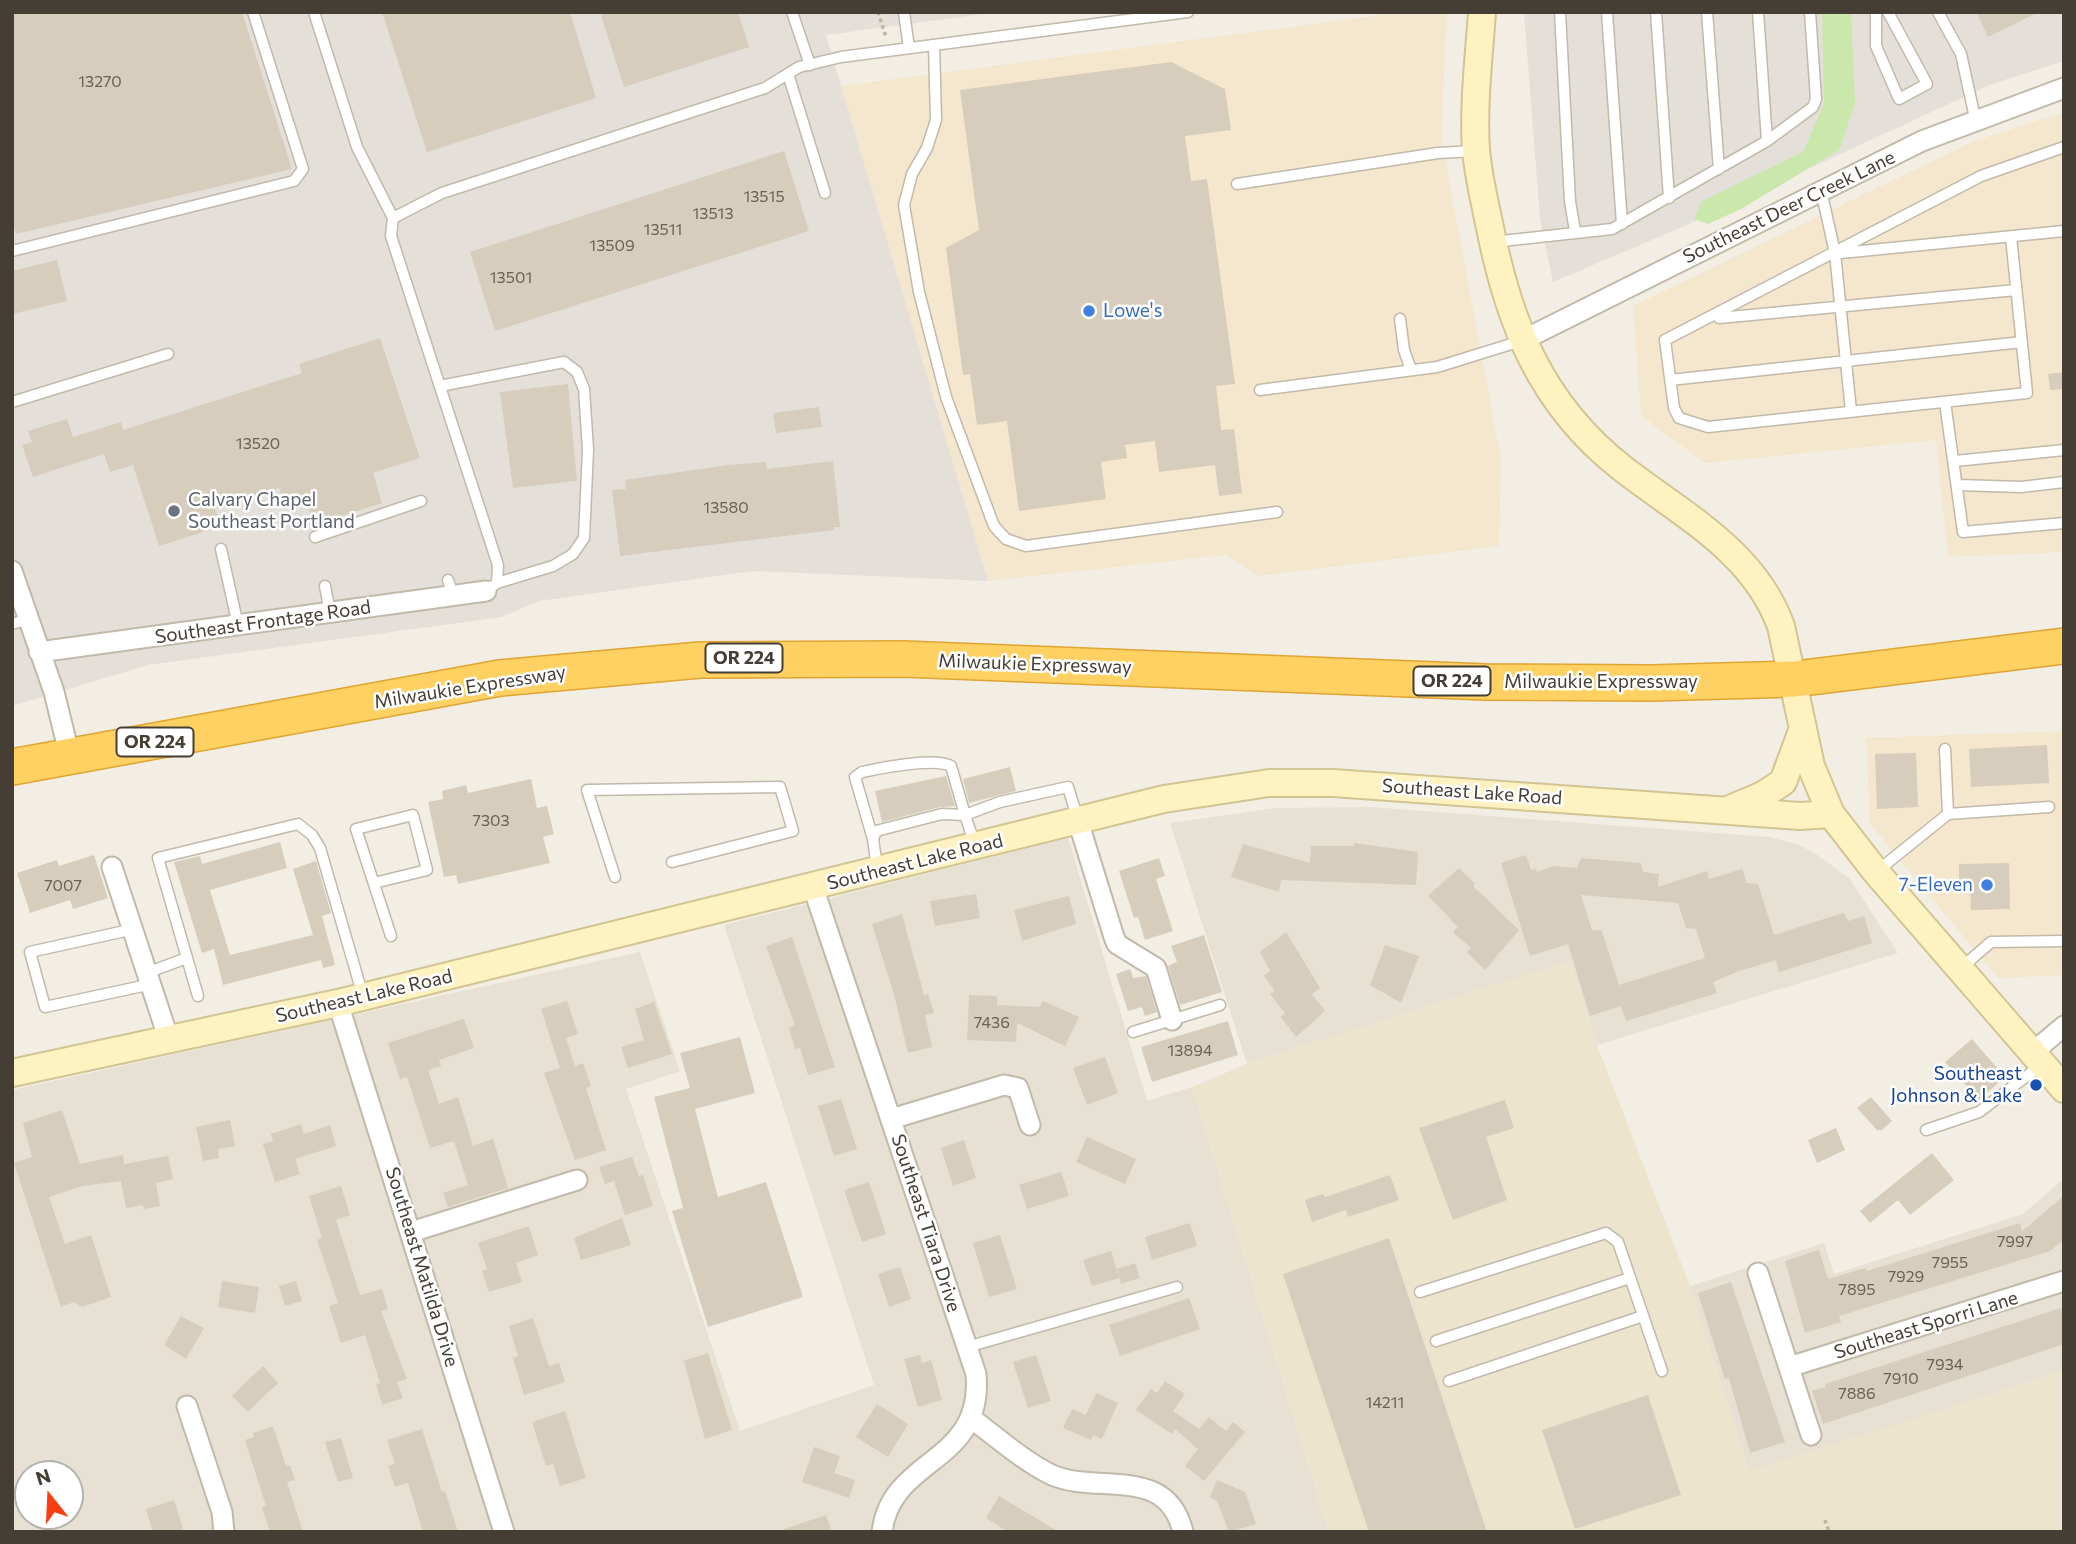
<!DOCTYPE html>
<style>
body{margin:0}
#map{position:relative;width:2076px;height:1544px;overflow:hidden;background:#f2eee4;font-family:Commissioner,sans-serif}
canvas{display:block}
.frame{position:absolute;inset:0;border:14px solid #443e34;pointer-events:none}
.north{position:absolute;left:14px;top:1460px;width:70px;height:70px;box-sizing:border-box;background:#fff;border:2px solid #b4b2ae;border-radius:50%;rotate:342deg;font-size:19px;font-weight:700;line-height:28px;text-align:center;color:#443e34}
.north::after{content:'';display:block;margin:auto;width:24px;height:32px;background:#fc3d11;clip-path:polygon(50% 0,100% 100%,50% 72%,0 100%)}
</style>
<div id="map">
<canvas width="2076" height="1544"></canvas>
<div class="frame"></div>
<div class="north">N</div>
</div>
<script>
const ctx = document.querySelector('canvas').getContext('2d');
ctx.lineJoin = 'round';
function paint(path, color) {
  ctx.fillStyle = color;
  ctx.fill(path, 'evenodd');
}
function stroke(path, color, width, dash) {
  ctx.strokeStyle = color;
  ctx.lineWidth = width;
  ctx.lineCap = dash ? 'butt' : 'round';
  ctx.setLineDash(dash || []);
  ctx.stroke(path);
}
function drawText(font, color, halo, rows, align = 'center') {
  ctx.font = font + ' Commissioner,sans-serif';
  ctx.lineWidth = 5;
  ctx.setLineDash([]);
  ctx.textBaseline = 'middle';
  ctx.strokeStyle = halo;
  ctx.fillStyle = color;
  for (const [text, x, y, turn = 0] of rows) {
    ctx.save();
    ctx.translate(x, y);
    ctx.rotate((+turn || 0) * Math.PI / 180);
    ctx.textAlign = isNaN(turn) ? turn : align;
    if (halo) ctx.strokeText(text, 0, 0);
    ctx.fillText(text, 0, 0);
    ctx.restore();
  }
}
paint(new Path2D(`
 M1370,807L1769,837L1797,844L1816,854L1849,878L1898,953L1597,1045L1570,961L1247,1064L1170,823L1276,808Z
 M1068,838L1147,1101L1192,1087L1329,1532H12V1090L640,952L680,1071L626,1089L740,1431L874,1385L724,925ZM28,1474H70V1516H28Z
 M2064,1178V1371L1749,1472L1690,1286L1824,1243L1834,1274L2023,1214Z`), '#e6e1d2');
paint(new Path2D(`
 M1404,12H1447L1441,137L1501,460L1499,546L1259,576L1226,555L988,581L841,86Z
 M2064,112V552L1948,557L1936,440L1705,463L1641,416L1633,306L1972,142Z
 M2064,731V975L1998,978L1870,824L1866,738Z`), '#f5e6ce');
paint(new Path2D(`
 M12,12H998L826,35L988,581L753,571L539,601L502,617L148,665L12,706Z
 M1524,12H2064V61L1992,84L1687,225L1553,282L1540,219Z`), '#e4e0d9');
paint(new Path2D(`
 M1570,961L1597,1045L1690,1286L1749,1471L2064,1371V1532H1329L1192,1087L1247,1064Z`), '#ece4cd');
paint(new Path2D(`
 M1822,12H1851L1855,103L1839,150L1741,209L1708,224L1694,219L1702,201L1803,152L1824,104Z`), '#cae7ac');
paint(new Path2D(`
 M12,12H242L292,169L16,234L12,222Z
 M382,12H570L596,98L427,152Z
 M600,12H738L749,47L624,87Z
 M1976,12H2039L1988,37Z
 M1171,62L1225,89L1231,130L1185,136L1191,181L1207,179L1235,384L1216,386L1221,430L1234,429L1242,493L1219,496L1215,465L1159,472L1155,441L1125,445L1127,458L1101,462L1106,499L1019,511L1007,421L977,425L970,374L963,375L946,248L979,230L960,90Z
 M784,151L809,231L495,331L470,252Z
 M57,260L67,301L12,314V271Z
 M380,338L420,458L373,473L382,503L314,525L304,495L284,501L279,488L215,509L218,517L203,522L206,531L159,546L133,465L110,472L104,454L33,477L22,445L32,442L28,431L67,419L73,437L121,422L123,430L302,373L299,364Z
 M2064,372V389L2050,390L2048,374Z
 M568,384L577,481L513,488L500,392Z
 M819,407L822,427L776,433L773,413Z
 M833,461L840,527H834V530L620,556L612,490L626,489L625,480L728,465L766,462L767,469Z
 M2047,745L2049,783L1971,787L1969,749Z
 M1916,753L1918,807L1877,809L1875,754Z
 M1010,767L1016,791L969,803L963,779Z
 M946,776L955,806L940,807L882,822L875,791Z
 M531,779L537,808L547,806L554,834L543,837L550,863L458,884L456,875L444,877L428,802L443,799L442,791L466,785L468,793Z
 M280,842L287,868L210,890L230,955L313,935L293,869L316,861L331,913L322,916L335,965L323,968L321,960L223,985L214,949L202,953L174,862L200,856L202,864Z
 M1354,843L1418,852L1416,885L1281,880L1279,892L1231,877L1243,844L1310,863L1311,846H1354Z
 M94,855L108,898L73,909L70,900L30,913L17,873L57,860L59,866Z
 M1526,855L1531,870L1536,869L1537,872L1554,866L1577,868L1581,858L1641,863L1643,872L1659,874L1658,887L1707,871L1709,879L1742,869L1747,883L1758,884L1774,935L1843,913L1849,921L1864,916L1872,943L1779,972L1776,960L1739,971L1713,982L1717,993L1626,1021L1621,1006L1590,1016L1568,944L1530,956L1501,863ZM1581,895L1678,903L1686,928L1696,929L1705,958L1619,985L1602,931L1592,930Z
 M1159,858L1165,876L1156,879L1173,931L1145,940L1138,917L1134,918L1119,871Z
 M2009,863L2010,909L1971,910L1970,881H1959V864Z
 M1459,868L1475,884L1473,886L1519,930L1485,970L1467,952L1471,948L1453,932L1458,927L1428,896Z
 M976,894L980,918L935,926L930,901Z
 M1069,896L1076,924L1022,941L1014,910Z
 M902,914L924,995L928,994L934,1013L925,1015L932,1047L908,1053L895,998L872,924Z
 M1286,932L1320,988L1312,994L1325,1011L1296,1037L1281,1017L1285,1013L1270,994L1275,991L1264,976L1270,971L1260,952Z
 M1204,935L1222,992L1180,1005L1168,966L1177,962L1171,946Z
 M792,937L835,1067L808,1075L800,1048L795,1049L789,1028L795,1025L766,946Z
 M1385,945L1419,956L1401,1003L1370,985Z
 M1130,969L1133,978L1146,976L1157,1012L1145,1016L1142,1007L1128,1011L1116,974Z
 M969,995L997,996V1005L1040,1007L1043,1001L1079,1017L1065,1046L1017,1023L1016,1042L967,1040Z
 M567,1001L578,1034L566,1038L575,1066L583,1063L591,1086L586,1088L606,1150L575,1160L544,1073L560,1068L541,1009Z
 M654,1002L672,1054L628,1068L621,1047L644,1040L635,1009Z
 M464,1019L474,1048L439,1060L441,1066L428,1070L439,1104L458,1097L473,1146L493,1139L508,1188L448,1207L443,1193L468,1185L454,1141L430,1148L407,1077L400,1079L388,1043Z
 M1228,1021L1238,1055L1152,1082L1141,1047Z
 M740,1037L755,1093L695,1109L718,1197L766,1182L803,1297L708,1327L672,1211L683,1208L654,1097L690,1088L680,1053Z
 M1972,1039L2005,1077L1979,1100L1945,1062Z
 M1105,1057L1118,1093L1087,1105L1073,1068Z
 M1871,1097L1892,1121L1882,1130H1877L1857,1108Z
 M841,1099L857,1149L834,1156L818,1106Z
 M1505,1100L1514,1128L1486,1137L1507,1200L1453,1220L1419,1128Z
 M62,1110L80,1164L123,1155L124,1164L168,1156L173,1179L156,1183L160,1206L144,1209L143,1205L126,1208L121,1181L83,1186L49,1197L65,1244L91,1235L111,1297L82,1307L74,1302L61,1307L14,1163L32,1157L23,1123Z
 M230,1120L235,1146L218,1149L219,1158L203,1161L196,1127Z
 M301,1124L304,1134L330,1125L336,1146L295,1159L300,1174L275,1182L263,1144L273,1141L271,1134Z
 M1836,1128L1845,1150L1817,1163L1808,1140Z
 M1087,1137L1136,1159L1125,1184L1076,1162Z
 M964,1140L976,1178L953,1186L941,1148Z
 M1932,1153L1954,1180L1910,1215L1898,1200L1870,1223L1860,1211Z
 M632,1157L639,1176L643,1175L653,1206L625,1215L614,1181L605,1184L599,1167Z
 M1061,1172L1069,1196L1027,1209L1019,1185Z
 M1390,1175L1399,1200L1348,1217L1346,1210L1312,1222L1305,1200L1323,1194L1325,1197Z
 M869,1182L886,1234L862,1242L844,1190Z
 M341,1186L350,1215L336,1220L360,1295L382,1289L388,1309L381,1311L407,1379L397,1382L403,1398L382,1405L376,1384L380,1383L365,1335L341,1343L329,1306L338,1303L317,1240L322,1238L309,1196Z
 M2064,1196V1239L2050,1251L1839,1316L1841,1322L1805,1333L1785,1261L1819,1250L1828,1279L1865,1268L1867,1271L2020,1223L2022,1231Z
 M622,1218L631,1245L581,1260L574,1238Z
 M1190,1223L1197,1246L1152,1260L1145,1237Z
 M529,1226L538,1255L516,1263L522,1282L489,1292L482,1271L487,1269L478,1243Z
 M1000,1235L1017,1289L989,1297L973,1243Z
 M1389,1238L1487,1532H1369L1283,1274Z
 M1111,1251L1119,1278L1092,1286L1083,1260Z
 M1135,1263L1140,1278L1121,1284L1117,1269Z
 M900,1267L911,1299L889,1307L878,1274Z
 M222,1281L259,1287L255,1313L218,1307Z
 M296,1281L302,1301L285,1306L279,1286Z
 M1731,1282L1785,1442L1750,1453L1729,1378L1725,1379L1698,1293Z
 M1189,1298L1200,1329L1120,1356L1109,1325Z
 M2064,1307V1344L1823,1424L1812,1391L1826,1387L1825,1384Z
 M181,1316L204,1328L186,1359L164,1345Z
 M533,1318L549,1366L559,1363L565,1382L524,1395L513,1358L518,1356L509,1326Z
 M708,1353L732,1430L705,1439L684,1361Z
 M920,1355L922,1363L931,1360L942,1400L918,1407L904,1359Z
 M1036,1355L1051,1401L1028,1408L1013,1362Z
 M263,1366L278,1383L248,1412L232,1396Z
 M1165,1381L1185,1394L1173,1411L1199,1429L1209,1417L1226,1431L1233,1422L1245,1432L1204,1481L1185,1466L1198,1449L1175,1429L1172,1434L1136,1410L1151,1389L1157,1393Z
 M1096,1393L1118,1403L1102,1439L1093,1435L1091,1440L1063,1428L1072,1409L1086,1415Z
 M1648,1395L1681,1495L1575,1529L1542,1430Z
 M877,1404L908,1424L888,1457L856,1437Z
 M565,1411L586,1478L560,1486L553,1464L546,1466L532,1422Z
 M273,1426L286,1466L290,1465L295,1480L287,1482L303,1532H270L262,1507L266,1506L245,1440L254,1437L253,1433Z
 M422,1429L442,1492L445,1491L458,1532H423L408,1483L395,1487L388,1466L395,1464L387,1440Z
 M341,1438L353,1478L338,1482L325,1442Z
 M814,1447L840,1456L834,1473L855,1480L849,1498L802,1482Z
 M1217,1480L1245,1492L1256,1524L1229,1532L1217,1501L1210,1497Z
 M999,1496L1059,1532H1008L986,1518Z
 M174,1500L184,1532H153L146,1509Z
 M826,1515L832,1532H784V1529Z`), '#d7cdbc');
const lane = new Path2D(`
 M314,12L357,147L393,218
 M792,12L810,65
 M904,12L909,48
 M1560,12L1570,201L1575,231
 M1607,12L1622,224
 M1656,12L1669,198
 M1707,12L1719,169
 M1876,12V46L1899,99L1927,84L1888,12
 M1938,12L1961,54L1975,118
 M934,45L936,120L927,148L912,174L904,205L919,292L946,397L994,526L1006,539L1026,546L1277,512
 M788,74L825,193
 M1767,141L1813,107L1816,99L1810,12
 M1237,184L1438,153L1475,151
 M1821,190L1835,253L1851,411
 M2011,237L2027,393L1708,427L1679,418L1674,408L1665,340L1981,176L2064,147
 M1493,242L1612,229L1767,141L1758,12
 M12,251L294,181L303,169L253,12
 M1841,253L2064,231
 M1719,318L2016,290
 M1400,319L1404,350L1411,370
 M1670,380L2022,342
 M440,386L564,362L577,372L584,389L588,450L584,538L573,554L553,566L497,583
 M1260,390L1437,367L1521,341
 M12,402L168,354
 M1945,402L1963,532L2064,523
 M1955,461L2064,450
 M1958,485L2021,487L2064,482
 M315,537L421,501
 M221,549L238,625
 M448,580L453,596
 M325,586L330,613
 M486,591L497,583L498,565L391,236L393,218L442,193L765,88L799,67L841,57L1188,12
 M12,624L28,619
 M1945,749L1948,814
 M873,839L855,777L862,772C882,768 933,757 951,766L965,815L942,814L876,831L873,839L877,867
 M975,845L965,815L1000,802L1068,787L1078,820
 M1876,872L1948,814L2049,807
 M615,877L587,790L780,787L793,831L672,862
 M374,883L427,870L413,815L356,829L391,936
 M134,929L30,952L45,1007L152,984
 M187,958L198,996
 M1961,968L1991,942L2064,941
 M149,972L187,958L158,858L298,824L312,835L320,848L363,996
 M1133,1032L1220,1005
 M1926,1130L1979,1112L2040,1066
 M1420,1292L1606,1233L1618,1242L1662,1371
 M1436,1341L1630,1278
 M967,1347L1177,1287
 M1449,1381L1643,1316`);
const street = new Path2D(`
 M1521,341L1922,141L2064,88
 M12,571L54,692L70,757
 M39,652L486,591
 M1078,821L1114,937L1117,944L1156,968L1172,1020
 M112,867L169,1040
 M813,887L976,1374C984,1465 891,1456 882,1532
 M338,1003L504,1532
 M2033,1052L2064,1026
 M891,1119L1004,1085L1018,1088L1030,1125
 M411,1232L577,1180
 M1758,1273L1811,1435
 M1789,1367L2064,1281
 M187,1406L222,1512L224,1532
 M972,1419C998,1438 1023,1461 1052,1475C1098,1495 1167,1464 1183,1532`);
const secondary = new Path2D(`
 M1482,12C1479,57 1473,105 1476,150C1478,174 1484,199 1489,223C1508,321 1540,404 1622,468C1682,515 1753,550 1781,626L1811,766L1831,814L1876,872L2064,1089
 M1732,808L1763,795L1783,782L1803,728
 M12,1073L338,1003L1164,799L1269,783H1333L1800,816L1831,814`);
const highway = new Path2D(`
 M12,767L500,678L700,660L903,659L1486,682L1651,683L1795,679L2064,646`);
stroke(lane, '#c1b9aa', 13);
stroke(street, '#c1b9aa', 23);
stroke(secondary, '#d3c493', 30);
stroke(highway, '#dfa532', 38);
stroke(new Path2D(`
 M878,12L886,37
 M1825,1520L1829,1532`), '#c0b398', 3.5, [3.5, 3.5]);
stroke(lane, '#fff', 10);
stroke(street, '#fff', 19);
stroke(secondary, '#fff2c1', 26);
stroke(highway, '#ffd062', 35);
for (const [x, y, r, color] of [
 [1089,311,7,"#3f7fe0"],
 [174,511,7,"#6b7280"],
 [1987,885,7,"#3f7fe0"],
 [2036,1085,7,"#1a4fb4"]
]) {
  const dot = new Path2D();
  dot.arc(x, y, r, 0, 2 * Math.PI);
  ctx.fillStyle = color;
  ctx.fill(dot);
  stroke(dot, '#fff', 2.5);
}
drawText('16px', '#696256', null, [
 ["13270",100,82],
 ["13515",764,197],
 ["13513",713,214],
 ["13511",663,230],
 ["13509",612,246],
 ["13501",511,278],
 ["13520",258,444],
 ["13580",726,508],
 ["7303",491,821],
 ["7007",63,886],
 ["7436",992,1023],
 ["13894",1190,1051],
 ["7997",2015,1242],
 ["7955",1950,1263],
 ["7929",1906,1277],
 ["7895",1857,1290],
 ["7934",1945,1365],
 ["7910",1901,1379],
 ["7886",1857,1394],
 ["14211",1385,1403]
]);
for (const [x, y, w] of [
 [744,658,77],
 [1452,681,77],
 [155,742,77]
]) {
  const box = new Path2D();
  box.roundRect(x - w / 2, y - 14.5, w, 29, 5);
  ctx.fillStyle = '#fff';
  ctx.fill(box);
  stroke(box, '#443e34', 2);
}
drawText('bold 18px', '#443e34', null, [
 ["OR 224",744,658],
 ["OR 224",1452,681],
 ["OR 224",155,742]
]);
drawText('19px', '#443e34', '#fff', [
 ["Southeast Deer Creek Lane",1789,207,-26],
 ["Southeast Frontage Road",263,622,-8],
 ["Milwaukie Expressway",1035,664,2],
 ["Milwaukie Expressway",1601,682],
 ["Milwaukie Expressway",470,687,-9],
 ["Southeast Lake Road",1472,792,4],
 ["Southeast Lake Road",915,862,-14],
 ["Southeast Lake Road",364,996,-13],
 ["Southeast Tiara Drive",926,1223,72],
 ["Southeast Matilda Drive",422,1267,73],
 ["Southeast Sporri Lane",1926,1325,-17]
]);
drawText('19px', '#366cbe', '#fff', [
 ["Lowe's",1103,311],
 ["7-Eleven",1973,885,"right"]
], 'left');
drawText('19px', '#5b616d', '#fff', [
 ["Calvary Chapel",188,500],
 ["Southeast Portland",188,522]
], 'left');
drawText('19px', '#164399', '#fff', [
 ["Southeast",2022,1074],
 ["Johnson & Lake",2022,1096]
], 'right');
</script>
